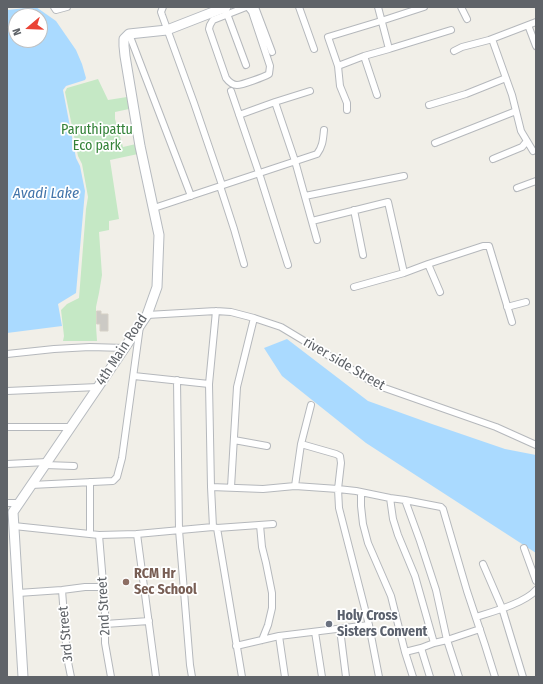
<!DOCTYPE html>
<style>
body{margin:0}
#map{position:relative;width:543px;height:684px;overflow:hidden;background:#f1efe8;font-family:"Fira Sans Condensed",sans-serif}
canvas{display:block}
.frame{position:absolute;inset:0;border:8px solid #5f6368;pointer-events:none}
.north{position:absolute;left:8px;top:8px;width:40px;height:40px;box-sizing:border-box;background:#fff;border:1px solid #bfc1c3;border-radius:50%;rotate:251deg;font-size:11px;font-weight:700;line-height:16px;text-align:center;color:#5f6368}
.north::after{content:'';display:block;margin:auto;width:14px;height:18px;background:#ea4335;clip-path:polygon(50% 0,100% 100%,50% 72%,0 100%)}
</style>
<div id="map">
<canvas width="543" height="684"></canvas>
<div class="frame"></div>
<div class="north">N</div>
</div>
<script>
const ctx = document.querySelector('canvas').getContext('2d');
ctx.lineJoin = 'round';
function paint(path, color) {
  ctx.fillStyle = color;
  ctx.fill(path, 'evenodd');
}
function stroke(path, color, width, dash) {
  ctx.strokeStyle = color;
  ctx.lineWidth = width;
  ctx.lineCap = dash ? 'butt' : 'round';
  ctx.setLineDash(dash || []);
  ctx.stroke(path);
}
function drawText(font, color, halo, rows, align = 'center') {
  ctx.font = font + ' "Fira Sans Condensed",sans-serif';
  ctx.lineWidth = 3.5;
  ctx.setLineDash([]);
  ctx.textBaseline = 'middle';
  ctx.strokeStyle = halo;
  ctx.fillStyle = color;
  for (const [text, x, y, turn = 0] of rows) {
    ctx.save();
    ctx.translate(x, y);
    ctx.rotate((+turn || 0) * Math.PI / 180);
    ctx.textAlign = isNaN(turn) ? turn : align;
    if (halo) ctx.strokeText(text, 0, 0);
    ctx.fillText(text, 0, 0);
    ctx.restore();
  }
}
paint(new Path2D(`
 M98,79L108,100L127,97L129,109L115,112V119L123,147L136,144L138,154L110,160L119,219L109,221V230L99,232L102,275L99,293L96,307V326L97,341H63L64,336L61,310L67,304L79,298L86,209L88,197L82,164L78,156L65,92L67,88Z`), '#c5e8c5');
paint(new Path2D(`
 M36,7L56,21L76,50L82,64L86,78L85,80L66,86L63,90L76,158L80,166L85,191L76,293L58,304L62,326L7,333V10ZM16,16H40V40H16Z
 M287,339L368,401L432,424L505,449L536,455V553L366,443L282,376L264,348Z`), '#aadaff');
const building = new Path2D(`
 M97,311H101V314H108V331H100V324H97Z`);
paint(building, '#cccac5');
stroke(building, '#d6d1c6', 1);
const street = new Path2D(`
 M54,7L56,10L67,7
 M163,7L161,12L162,15L194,103L222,185
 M246,7L213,20L210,25L209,29L226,78C229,82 232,85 237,85C242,85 264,77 269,74L270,66L252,12L248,7
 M255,7L272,52
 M299,7L314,49
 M378,7L389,49
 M461,7L467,19
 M226,11L246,65
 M528,25L536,46
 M129,34L191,196
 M492,39L512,95L521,131L533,151
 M454,51L462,47L489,40L536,22
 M364,56L377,95
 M338,66L328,37L381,21L424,7
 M231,91L259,173L288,265
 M275,102L295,161L317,240
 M429,105L466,94L506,78
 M347,110V103L340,86L338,66L364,56L389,49L451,30
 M239,115L275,102L310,91
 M435,143L516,111
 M493,159L522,147L527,141
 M220,186L234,229L244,264
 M517,188L536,181
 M305,196L404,176
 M154,208L317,154C323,146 323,139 324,130
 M354,210L363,255
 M312,221L388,202L404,273
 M428,264L440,292
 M354,287L404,273L428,264L483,246H489L512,322
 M507,307L526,302
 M147,315L216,311L231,312L254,318L281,327L379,386L496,427L536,445
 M7,354L54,349L90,347L125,348
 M134,376L209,384
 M177,380L179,530L190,665L192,677
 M7,391L98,387
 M7,427H71
 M234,440L267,446
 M301,444L336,454L340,456L341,463L338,489L339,508L369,625L379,677
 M7,464L47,462
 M45,465L74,466
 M90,482V534
 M31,485L113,481L117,477L122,458L140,326
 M295,486L301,444L311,405
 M211,487L263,489L295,486L338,489L356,491L390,498L405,500L441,507L443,509L467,591L485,645L495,677
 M231,487L237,387L254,318
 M361,492V506L363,524L368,543L391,596L405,652L413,677
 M390,498L393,519L398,535L415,576L434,643L447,640L480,629
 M405,500L420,541L436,590L447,640L459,677
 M7,503H19
 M260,525L262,547L266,563L272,593V608L268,625L262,640
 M14,526L99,535L137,534L213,527L217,528L273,524
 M213,527L211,487L209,384L216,311
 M217,528L242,677
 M137,534L156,677
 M99,535L105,607V643L111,677
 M524,548L536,581
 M483,564L502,608L523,677
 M62,590L67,657L71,677
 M18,593L62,590L85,587H103
 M476,617C492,612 525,603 536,590
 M105,624L149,621
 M340,629L346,677
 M315,632L322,677
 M279,636L285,677
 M236,646L279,636L369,625
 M405,652L421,648
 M430,677L421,648L434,643`);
const secondary = new Path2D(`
 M23,677L13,512L147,315L157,287L159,235L140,146L125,56L124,46V39L129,34L167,30L226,7`);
stroke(street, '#b5b8bc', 8);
stroke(secondary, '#b6babf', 11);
stroke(street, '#fff', 6);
stroke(secondary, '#fff', 9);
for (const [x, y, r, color] of [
 [126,582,4,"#8d6e63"],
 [329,624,4,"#6b7280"]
]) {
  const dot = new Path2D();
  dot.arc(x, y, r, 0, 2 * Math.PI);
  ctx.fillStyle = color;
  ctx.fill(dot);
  stroke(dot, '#fff', 1.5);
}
drawText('14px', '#348238', '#fff', [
 ["Paruthipattu",97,130],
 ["Eco park",97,146]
]);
drawText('14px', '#5f6368', '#fff', [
 ["4th Main Road",122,350,-57],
 ["river side Street",344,364,30],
 ["2nd Street",104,606,-93],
 ["3rd Street",66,634,-95]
]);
drawText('bold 14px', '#785e54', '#fff', [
 ["RCM Hr",134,574],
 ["Sec School",134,590]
], 'left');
drawText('bold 14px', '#5b616d', '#fff', [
 ["Holy Cross",337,616],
 ["Sisters Convent",337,632]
], 'left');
drawText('italic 15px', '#4174aa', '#fff', [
 ["Avadi Lake",46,194]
]);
</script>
